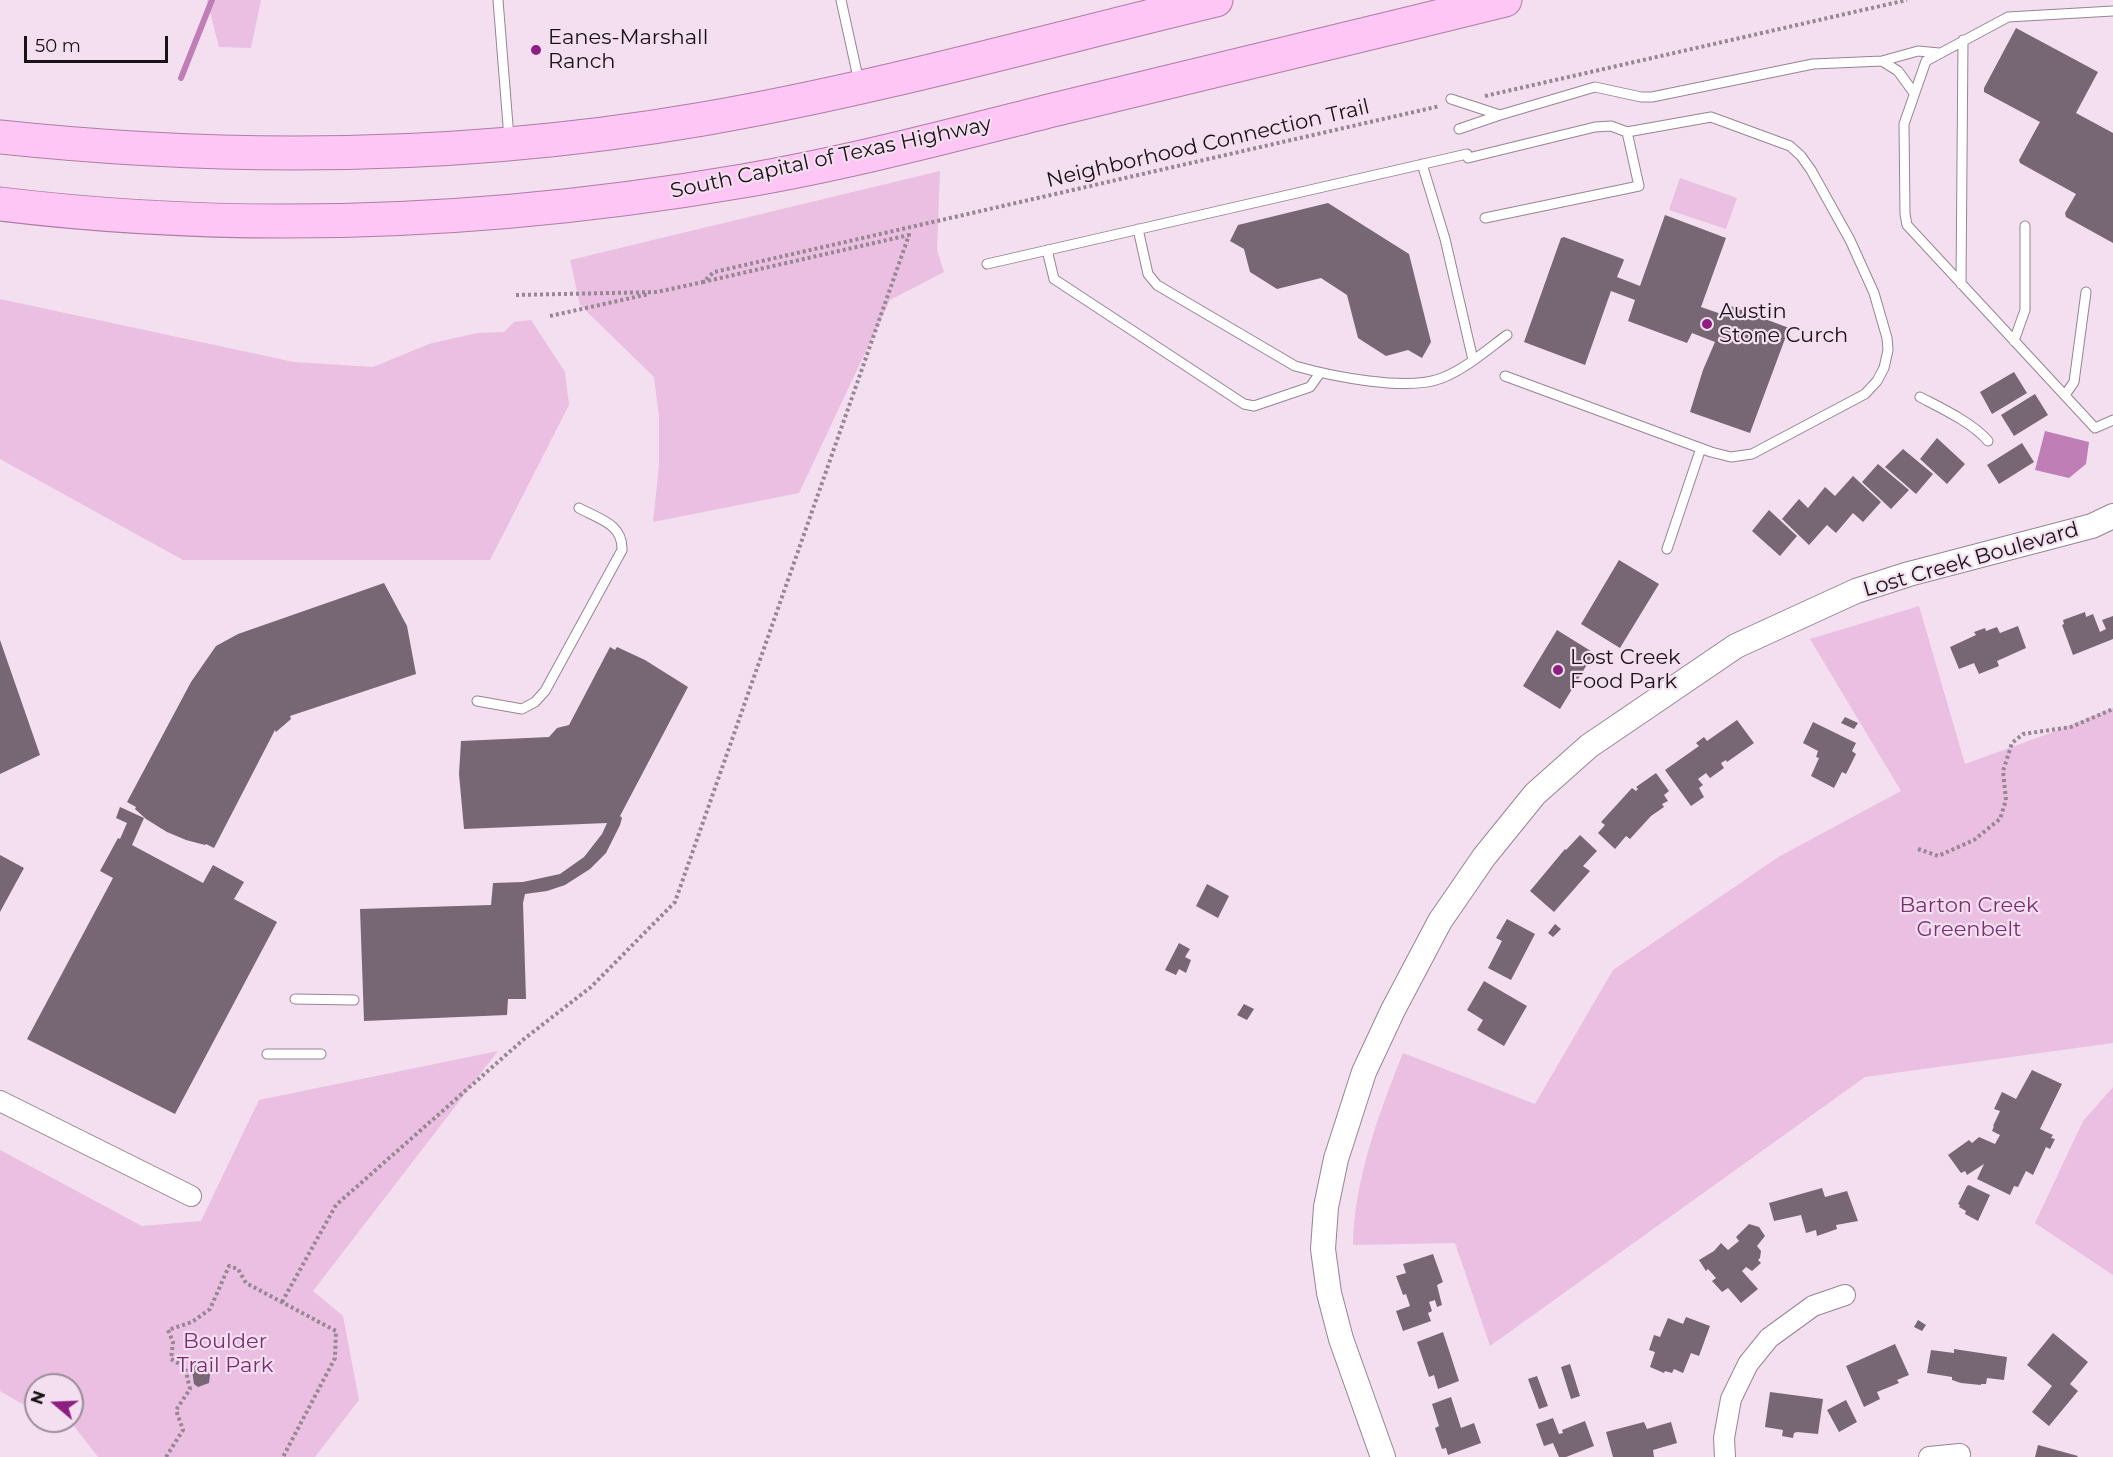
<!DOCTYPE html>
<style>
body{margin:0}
#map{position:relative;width:2113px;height:1457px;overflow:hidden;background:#f3dfef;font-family:Montserrat,sans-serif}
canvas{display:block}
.north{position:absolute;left:24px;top:1373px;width:60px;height:60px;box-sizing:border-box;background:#f3dfef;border:2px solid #9c8d99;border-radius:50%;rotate:289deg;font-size:16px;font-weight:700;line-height:24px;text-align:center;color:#191217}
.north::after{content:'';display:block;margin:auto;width:21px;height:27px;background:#8d1f82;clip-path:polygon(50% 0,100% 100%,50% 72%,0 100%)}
.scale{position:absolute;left:24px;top:36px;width:144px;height:27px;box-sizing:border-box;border:3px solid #191217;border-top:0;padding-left:8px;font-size:18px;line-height:21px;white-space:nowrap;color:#191217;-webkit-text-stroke:4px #f3dfef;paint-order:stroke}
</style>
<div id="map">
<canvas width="2113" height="1457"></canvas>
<div class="north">N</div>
<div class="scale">50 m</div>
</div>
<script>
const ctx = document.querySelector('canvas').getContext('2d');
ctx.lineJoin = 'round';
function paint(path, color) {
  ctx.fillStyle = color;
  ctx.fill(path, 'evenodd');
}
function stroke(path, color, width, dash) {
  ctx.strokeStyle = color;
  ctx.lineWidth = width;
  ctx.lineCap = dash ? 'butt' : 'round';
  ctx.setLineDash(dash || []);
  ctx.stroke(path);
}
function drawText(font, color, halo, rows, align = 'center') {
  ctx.font = font + ' Montserrat,sans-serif';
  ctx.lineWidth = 4.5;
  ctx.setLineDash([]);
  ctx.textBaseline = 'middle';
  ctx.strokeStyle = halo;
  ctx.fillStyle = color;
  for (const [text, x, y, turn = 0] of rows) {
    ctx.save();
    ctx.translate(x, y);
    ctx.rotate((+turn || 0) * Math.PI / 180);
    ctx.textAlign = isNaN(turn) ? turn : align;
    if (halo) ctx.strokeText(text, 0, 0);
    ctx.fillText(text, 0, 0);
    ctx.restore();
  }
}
paint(new Path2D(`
 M207,0H261L251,48L219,47Z
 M940,171L937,250L944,272L890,300L799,493L653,522L659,465V417L654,377L580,305L570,260Z
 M1680,178L1737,198L1726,229L1669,210Z
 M0,299L294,362L373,367L429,344L477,333L504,332L514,322L531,320L565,372L569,405L490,560H183L0,459Z
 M1919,606L1965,764L2053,732L2113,708V1043L1865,1077L1490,1346L1455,1243L1353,1245C1354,1180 1379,1113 1403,1053L1535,1104L1613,970L1780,856L1901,791L1810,639Z
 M498,1051L313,1291L343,1316L359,1400L315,1457H98L70,1421H72V1385H36V1412L0,1391V1150L142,1226L201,1221L259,1100Z
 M2113,1087V1275L2035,1223L2083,1121Z`), '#eabfe2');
paint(new Path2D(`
 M2045,431L2089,442L2086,464L2069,478L2035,470Z`), '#bf7eb5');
stroke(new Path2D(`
 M181,78L212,0`), '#bf7eb5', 6);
paint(new Path2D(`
 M2016,28L2098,72L2076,113L2113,133V243L2066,217L2065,213L2076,194L2020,163L2019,160L2040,122L1984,92V88Z
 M1328,203L1409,254L1431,342L1422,358L1408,350L1386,356L1358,338L1347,295L1321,278L1277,289L1250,272L1244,249L1230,241L1238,225Z
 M1665,215L1726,238L1701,307L1724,315L1728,305L1789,328L1750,433L1690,412L1703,370L1715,342L1692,333L1687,343L1628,321L1635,300L1611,291L1585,365L1524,342L1561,238L1564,237L1623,259L1624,260L1617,277L1640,286Z
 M2014,372L2027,393L1992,414L1980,392Z
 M2035,394L2048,415L2014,436L2001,415Z
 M1937,438L1965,464L1947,484L1920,459Z
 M2022,443L2034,462L1999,484L1987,465Z
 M1903,449L1933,474L1916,494L1885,467Z
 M1878,464L1909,490L1891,509L1862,482Z
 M1853,476L1881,502L1863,522L1853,513L1836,533L1827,525L1809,545L1782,519L1799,499L1808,508L1825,487L1835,496Z
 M1769,510L1797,536L1780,556L1752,531Z
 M1619,560L1659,584L1620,648L1581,624Z
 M384,583L407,626L416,674L290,716L291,719L276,732L275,730L214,848L206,844L205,845L186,840L167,832L146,819L135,809L136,807L127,802L191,682L216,646L238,634Z
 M2085,612L2086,617L2093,614L2100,632L2106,629L2102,620L2113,616V639L2073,655L2062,625L2064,624L2063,620Z
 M2018,626L2026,648L1997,661L1999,666L1979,674L1974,663L1959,669L1950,647L1976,635L1974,632L1985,628L1986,631L1997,627L2000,633Z
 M1557,630L1594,653L1560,709L1523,686Z
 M0,640L40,755L0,774Z
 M610,647L615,650L617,647L645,660L688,687L620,816L622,818L620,825L606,853L590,869L565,885L547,891L525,894L523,903L526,999H508L507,1015L364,1021L360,909L491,905L493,883L523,882L560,874L584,857L602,834L607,823L464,829L459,774L461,741L549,737L557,728L569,725Z
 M1845,717L1858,723L1854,729L1841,723Z
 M1737,720L1754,743L1727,762L1726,760L1721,763L1724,768L1710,778L1706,773L1698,779L1703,785L1699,788L1704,797L1691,806L1665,770L1699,746L1696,743L1704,737L1707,741Z
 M1813,722L1856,743L1852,751L1856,754L1846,774L1842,772L1834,788L1811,776L1819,758L1816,757L1818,751L1803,743Z
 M1656,773L1669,791L1664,795L1668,801L1662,804L1664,807L1651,816L1630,839L1626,836L1615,849L1598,833L1605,825L1601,822L1632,788L1636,791L1638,789L1636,787Z
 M120,807L144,818L132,845L203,883L213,865L244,882L234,899L277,922L175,1114L27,1039L113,878L100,871L118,838L120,839L127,823L116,818Z
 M1580,835L1597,851L1583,866L1590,871L1554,912L1530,891L1565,849L1566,850Z
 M0,855L24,868L0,912Z
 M1207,884L1229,896L1218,918L1196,906Z
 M1507,919L1535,934L1511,980L1488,968L1502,941L1496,938Z
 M1555,924L1561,929L1553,937L1548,933Z
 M1179,943L1190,949L1185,957L1191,960L1186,973L1179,969L1176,975L1165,970Z
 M1484,981L1527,1006L1504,1046L1477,1030L1483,1020L1467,1010Z
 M1244,1004L1254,1009L1247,1020L1237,1015Z
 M2032,1070L2062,1084L2040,1129L2053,1135L2051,1138L2055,1139L2050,1149L2046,1147L2033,1175L2026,1171L2018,1187L2014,1186L2010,1195L1977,1179L1984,1164L1967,1175L1965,1171L1961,1173L1948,1155L1969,1140L1972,1143L1979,1137L1995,1144L2000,1135L1992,1131L1994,1126H1993L2000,1111L1994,1109L2002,1092L2016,1099Z
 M1969,1185L1990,1195L1978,1221L1965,1214L1966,1211L1959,1207L1960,1205L1958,1204L1967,1186Z
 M1822,1188L1825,1197L1847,1191L1858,1221L1836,1225L1837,1229L1817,1236L1816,1230L1806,1233L1801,1215L1774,1221L1769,1203Z
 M1749,1224L1759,1227L1765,1236L1757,1246L1761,1251L1760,1258L1758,1260L1761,1263L1752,1271L1746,1267L1742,1271L1758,1289L1741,1303L1728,1288L1722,1292L1712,1281L1716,1278L1708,1269L1706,1271L1699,1260L1714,1251L1721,1243L1728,1250L1739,1241L1736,1237Z
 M1433,1254L1443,1282L1437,1285L1442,1305L1437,1307L1435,1300L1429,1302L1432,1311L1428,1313L1431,1321L1403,1331L1396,1311L1410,1306L1406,1294L1403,1295L1396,1276L1406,1273L1403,1264Z
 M1686,1317L1710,1326L1699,1356L1691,1353L1683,1373L1674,1369L1672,1373L1665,1371L1664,1373L1650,1367L1655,1352L1649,1350L1654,1335L1660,1337L1668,1318L1683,1324Z
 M1918,1320L1926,1325L1922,1331L1914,1327Z
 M1443,1332L1459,1381L1438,1389L1434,1375L1429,1377L1417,1342Z
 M2053,1333L2088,1362L2070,1384L2078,1391L2049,1426L2032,1412L2052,1386L2027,1365Z
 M1895,1344L1909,1375L1897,1380L1899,1383L1877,1392L1880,1399L1864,1407L1846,1366Z
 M1954,1349L2007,1357L2004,1380L1987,1378L1986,1384H1981V1385L1961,1383L1952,1380V1377L1927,1373L1931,1350L1954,1353Z
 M1570,1364L1580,1396L1571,1399L1561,1367Z
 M196,1365L211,1367L209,1383L198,1387L194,1384L192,1370Z
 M1537,1376L1548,1406L1539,1409L1528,1379Z
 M1770,1392L1823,1399L1818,1434L1797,1432L1794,1433L1793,1438L1782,1436L1783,1430L1765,1427Z
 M1451,1397L1461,1428L1474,1423L1481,1443L1448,1455L1446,1448L1442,1449L1435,1428L1439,1426L1432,1404Z
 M1846,1400L1857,1422L1839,1432L1827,1410Z
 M1553,1418L1559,1434L1563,1433L1562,1430L1585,1421L1594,1446L1566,1457H1559L1553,1443L1544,1446L1536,1424Z
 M1644,1422L1647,1429L1671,1422L1677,1443L1653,1450L1654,1457H1613L1606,1432Z
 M2038,1445L2078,1456L2077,1457H2035Z`), '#776674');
const service = new Path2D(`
 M498,0L509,138
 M841,0L859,82
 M2113,11L2008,17L1926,61L1904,124L1905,214L1907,225L2095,428L2113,420
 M1914,93L1898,71L1882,61L1918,51L1939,53
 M1451,99L1500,115L1459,129
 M1500,115L1595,87L1641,97H1652L1813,64L1882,61
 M1468,158L1595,127L1611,126L1627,132L1711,117L1790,146L1801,156L1811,170L1850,240L1874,293L1887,338L1888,350L1884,368L1877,381L1865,394L1752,454L1731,457L1711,452L1505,376
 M1422,164L1445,239L1473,360
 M1485,218L1639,186L1627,132
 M1138,229L1148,274L1157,285L1295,366C1331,376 1407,392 1442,378C1465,369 1487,350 1507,335
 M1047,250L1054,279L1244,404L1254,406L1310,387L1320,373
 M987,264L1467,154
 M1961,284L1963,40
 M2014,341L2025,310V226
 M2065,395L2074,382L2086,292
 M1920,397C1941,408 1973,423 1988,441
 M1667,549L1701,448
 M477,701L522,709L535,702L545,691L622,550C623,524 599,519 579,508
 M295,999L354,1000
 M267,1054H321`);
const minor = new Path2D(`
 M0,1101L191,1196
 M1725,1457L1724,1438L1731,1399L1748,1364L1769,1338L1813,1306L1845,1295
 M1929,1457L1960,1454`);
const tertiary = new Path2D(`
 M1383,1457L1341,1339L1329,1293L1323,1249L1326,1207L1336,1159L1364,1072L1393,1010L1440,921L1484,857L1535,794L1589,746L1736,646L1856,591L1909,574L2092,526L2113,516`);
const trunk = new Path2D(`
 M0,137C234,162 471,159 703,119C876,89 1046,41 1216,0
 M0,204C247,234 498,223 743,181C849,163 953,135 1057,109C1207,73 1356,37 1505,0`);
stroke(service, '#968593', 11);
stroke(minor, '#968593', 22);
stroke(tertiary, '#968593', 26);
stroke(trunk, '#ad7da5', 35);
stroke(new Path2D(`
 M1485,96L1907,0
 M516,295L657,292L703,282L714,272L1440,106
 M550,316L649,294
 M1918,849L1938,856L1974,840L2000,819L2006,800L2003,771L2012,743L2023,734L2071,727L2113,709
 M282,1302L336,1205L524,1039L591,987L675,902L909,235L703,282
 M166,1457L183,1430L176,1410L190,1389L185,1367L171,1359L173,1342L168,1330L192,1322L210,1309L229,1266L238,1269L246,1283L336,1331L335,1358L283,1457`), '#968792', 4, [3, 3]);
stroke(service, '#fff', 9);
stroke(minor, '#fff', 20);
stroke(tertiary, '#fff', 24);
stroke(trunk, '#fec6f4', 33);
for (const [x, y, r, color] of [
 [536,50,6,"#8d1f82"],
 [1707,324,6,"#8d1f82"],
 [1558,670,6,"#8d1f82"]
]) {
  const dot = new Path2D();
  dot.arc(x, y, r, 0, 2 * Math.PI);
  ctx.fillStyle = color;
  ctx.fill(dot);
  stroke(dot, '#f3dfef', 2);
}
drawText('21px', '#191217', '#f3dfef', [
 ["Eanes-Marshall",548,38],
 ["Ranch",548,62],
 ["Austin",1719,312],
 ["Stone Curch",1719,336],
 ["Lost Creek",1570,658],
 ["Food Park",1570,682]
], 'left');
drawText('21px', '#191217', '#f3dfef', [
 ["Neighborhood Connection Trail",1208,144,-13],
 ["South Capital of Texas Highway",831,158,-12],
 ["Lost Creek Boulevard",1971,560,-16]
]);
drawText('21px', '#7b2d72', '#f3dfef', [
 ["Barton Creek",1969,906],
 ["Greenbelt",1969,930],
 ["Boulder",225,1342],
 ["Trail Park",225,1366]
]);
</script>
